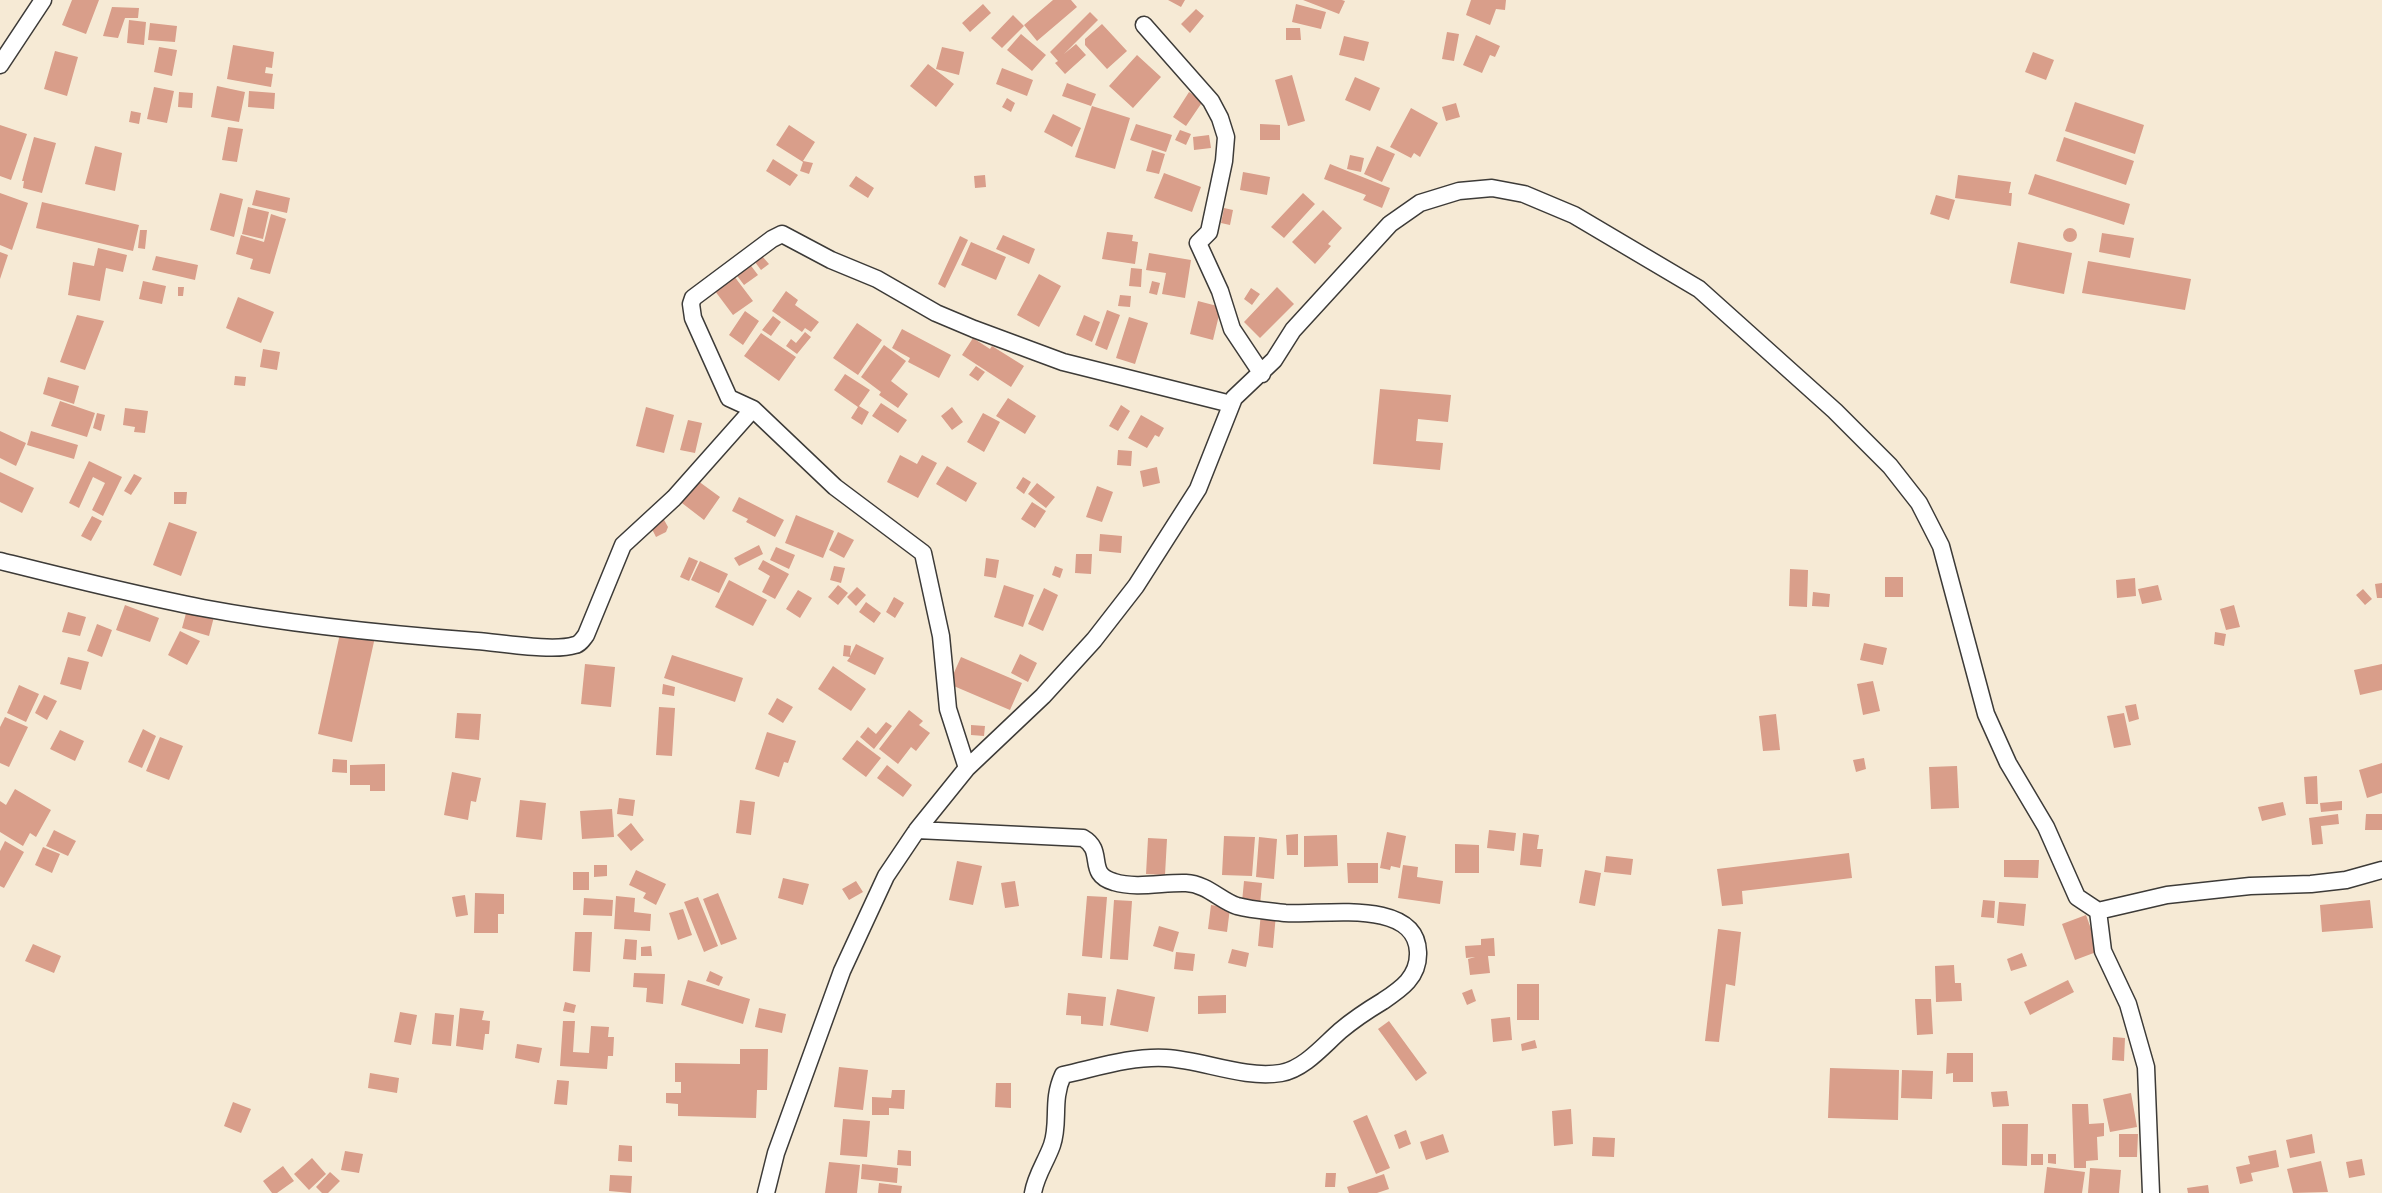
<!DOCTYPE html>
<style>
body{margin:0}
canvas{display:block;background:#f6ead5}
</style>
<canvas width="2382" height="1193"></canvas>
<script>
const ctx = document.querySelector('canvas').getContext('2d');
ctx.lineJoin = 'round';
function paint(path, color) {
  ctx.fillStyle = color;
  ctx.fill(path, 'evenodd');
}
function stroke(path, color, width, dash) {
  ctx.strokeStyle = color;
  ctx.lineWidth = width;
  ctx.lineCap = dash ? 'butt' : 'round';
  ctx.setLineDash(dash || []);
  ctx.stroke(path);
}
paint(new Path2D(`
 M72,0H99L86,34L62,25Z
 M1053,0H1071L1077,7L1037,41L1024,25Z
 M1168,0H1185L1181,7Z
 M1303,0H1342L1345,1L1339,14Z
 M1471,0H1506L1505,10L1496,9L1490,25L1466,15Z
 M983,4L991,13L970,32L962,23Z
 M1296,4L1326,12L1321,29L1292,22Z
 M112,7L139,8L138,18H125L118,38L103,36Z
 M1196,9L1204,16L1190,33L1181,24Z
 M1090,12L1098,20L1064,54L1076,44L1086,55L1065,74L1055,63L1058,61L1050,52Z
 M1013,15L1024,26L1002,48L991,38Z
 M129,20L146,22L144,45L127,43Z
 M150,23L177,26L175,42L148,40Z
 M1102,24L1127,51L1107,69L1085,45V39Z
 M1286,28H1300L1301,40H1286Z
 M1447,32L1459,34L1454,61L1442,59Z
 M1021,34L1046,55L1032,71L1007,50Z
 M1476,35L1500,46L1495,57L1490,55L1482,73L1463,65Z
 M1344,36L1369,42L1364,61L1339,55Z
 M233,45L274,52L272,68L266,67L265,73L273,74L271,87L227,79Z
 M159,47L177,50L172,76L154,72Z
 M942,47L964,52L959,75L936,69Z
 M55,51L78,57L67,96L44,89Z
 M2033,52L2054,60L2046,80L2025,72Z
 M1137,55L1161,77L1133,108L1109,86Z
 M928,64L954,84L936,107L910,86Z
 M1002,68L1033,80L1027,96L996,84Z
 M1292,75L1305,121L1288,126L1275,80Z
 M1355,77L1380,88L1370,111L1345,100Z
 M1067,83L1096,94L1091,106L1062,96Z
 M217,86L245,92L239,122L211,117Z
 M154,87L174,91L167,123L147,119Z
 M249,91L275,93L274,109L248,107Z
 M179,92L193,93L192,108L178,107Z
 M1189,92L1203,101L1186,126L1173,117Z
 M1007,98L1015,103L1011,112L1002,107Z
 M2075,102L2144,125L2135,154L2065,131Z
 M1456,103L1460,117L1446,121L1442,107Z
 M1092,106L1130,118L1115,169L1075,157Z
 M1411,108L1438,123L1420,157L1414,153L1411,158L1390,147Z
 M131,111L141,113L139,124L129,122Z
 M1053,114L1081,128L1072,147L1044,132Z
 M1136,124L1172,135L1166,152L1130,140Z
 M1260,124L1280,125V140H1260Z
 M0,125L27,134L11,180L0,176Z
 M789,125L815,142L803,161L813,163L809,174L800,171L803,162L776,145Z
 M228,127L243,129L237,162L222,160Z
 M1180,130L1191,134L1186,145L1175,140Z
 M1209,135L1211,148L1194,150L1193,137Z
 M34,137L56,143L42,193L23,188L24,181H22Z
 M2064,137L2134,161L2126,185L2056,161Z
 M95,146L122,153L115,191L85,184Z
 M1377,146L1395,154L1382,182L1364,174Z
 M1152,150L1165,154L1159,174L1146,171Z
 M1350,155L1364,158L1361,172L1347,169Z
 M773,159L798,175L790,186L766,171Z
 M1330,164L1390,188L1382,208L1363,200L1366,195L1324,179Z
 M1243,172L1270,177L1267,195L1240,190Z
 M1164,173L1201,187L1192,212L1154,198Z
 M2035,174L2130,204L2124,225L2028,194Z
 M985,175L986,187L975,188L974,176Z
 M1958,175L2011,182L2009,193H2012L2011,206L1955,198Z
 M856,176L874,188L868,198L849,186Z
 M256,190L290,198L287,213L252,205Z
 M0,193L28,203L12,250L0,245Z
 M220,193L243,199L234,237L210,230Z
 M1303,193L1315,204L1284,238L1271,227Z
 M1936,195L1955,200L1949,220L1930,214Z
 M42,202L139,225L133,251L36,228Z
 M248,207L269,212L263,239L242,234Z
 M1224,208L1233,210L1230,225L1221,223Z
 M1323,210L1342,228L1328,244L1331,246L1315,264L1292,242Z
 M271,214L286,219L270,274L250,269L253,259L236,254L241,235L264,242Z
 M2063 235a7 7 0 1 1 14 0a7 7 0 1 1-14 0Z
 M140,230H147L145,249L138,248Z
 M1107,232L1133,235L1132,241L1138,242L1135,264L1102,259Z
 M2102,233L2134,238L2130,258L2099,252Z
 M1003,235L1035,249L1029,264L996,249Z
 M960,236L968,240L945,288L938,284Z
 M971,242L1006,257L996,280L961,265Z
 M2018,242L2072,253L2064,294L2010,283Z
 M98,248L127,255L123,272L106,268L100,301L68,295L73,262L94,266Z
 M0,252L8,255L0,279Z
 M1149,253L1191,260L1185,298L1162,294L1166,273L1146,270Z
 M156,256L198,265L195,280L152,270Z
 M762,256L769,264L761,270L755,262Z
 M2088,261L2191,279L2185,310L2082,293Z
 M749,263L758,275L744,285L735,273Z
 M1131,268L1142,269L1141,287L1129,286Z
 M1039,274L1061,286L1039,327L1017,315Z
 M734,276L753,301L733,315L715,291Z
 M143,281L166,286L162,304L139,299Z
 M1152,281L1160,283L1157,295L1149,293Z
 M178,287H184L183,296H178Z
 M1277,287L1294,304L1260,338L1244,322Z
 M1251,288L1260,294L1252,305L1244,299Z
 M786,291L798,300L795,305L819,322L811,332L805,328L802,332L772,311Z
 M1120,295L1131,296L1130,307L1118,306Z
 M238,297L274,312L261,343L226,328Z
 M1198,301L1221,307L1213,340L1190,334Z
 M1107,310L1120,315L1107,350L1095,345Z
 M745,311L759,321L743,345L729,335Z
 M77,315L104,321L85,370L60,362Z
 M1084,315L1100,322L1092,342L1076,335Z
 M773,316L781,322L771,336L762,330Z
 M1129,317L1148,323L1135,364L1116,358Z
 M857,323L882,340L858,375L833,358Z
 M902,329L951,355L939,378L908,362L910,358L892,348Z
 M805,332L811,337L797,354L786,346L791,339L796,343Z
 M761,333L796,357L779,381L744,356Z
 M973,338L990,349L992,346L1024,366L1011,387L962,355Z
 M884,345L906,361L891,381L908,394L898,408L879,395L881,392L861,377Z
 M263,349L280,352L277,370L260,367Z
 M976,366L985,372L978,381L969,375Z
 M845,374L870,390L859,406L869,412L862,425L851,418L858,407L834,390Z
 M235,376L246,377L245,386L234,385Z
 M48,377L79,386L74,404L43,394Z
 M1380,389L1451,395L1448,422L1418,419L1416,441L1443,443L1440,470L1373,464Z
 M1008,398L1036,416L1025,434L996,416Z
 M60,401L95,413L87,437L51,426Z
 M881,403L907,420L898,433L872,416Z
 M1121,405L1130,411L1118,431L1109,426Z
 M646,407L674,415L664,453L636,446Z
 M952,407L963,422L952,430L941,416Z
 M125,408L148,411L145,433L134,432L135,427L123,425Z
 M97,413L105,415L101,431L93,428Z
 M983,413L1000,422L984,452L967,442Z
 M1141,415L1164,428L1159,437L1155,435L1147,448L1128,438Z
 M688,420L702,423L695,453L680,450Z
 M0,431L26,443L16,466L0,458Z
 M31,431L78,445L74,459L27,445Z
 M1118,450L1132,451L1131,466L1117,465Z
 M900,455L917,464L922,455L937,463L918,498L887,482Z
 M89,461L122,477L103,516L92,510L105,483L93,477L79,508L69,503Z
 M947,466L977,483L966,502L936,484Z
 M1157,467L1160,483L1143,487L1140,471Z
 M0,472L34,488L22,513L0,502Z
 M134,474L142,478L131,495L124,491Z
 M1023,477L1031,482L1024,494L1016,488Z
 M694,478L720,497L704,520L678,500Z
 M1037,483L1055,497L1046,508L1028,494Z
 M1097,486L1113,492L1102,522L1086,517Z
 M174,492H187L186,504H174Z
 M739,497L784,520L775,537L746,522L748,519L732,511Z
 M1032,502L1046,511L1035,528L1021,519Z
 M796,515L834,531L823,558L785,543Z
 M92,516L102,521L91,541L81,536Z
 M663,518L668,527L666,532L656,537L650,525Z
 M169,522L197,532L181,576L153,565Z
 M838,532L854,540L844,558L829,550Z
 M1100,534L1122,536L1121,553L1099,551Z
 M759,545L763,554L739,566L734,558Z
 M776,547L795,555L789,569L770,560Z
 M1076,554H1092L1091,574L1075,573Z
 M689,557L698,561L689,581L680,577Z
 M986,558L999,560L996,578L984,576Z
 M763,560L789,574L775,599L762,592L770,576L758,569Z
 M700,561L728,574L719,593L691,580Z
 M834,566L845,568L841,583L830,580Z
 M1055,566L1063,569L1060,578L1052,575Z
 M1790,569L1808,570L1807,607L1789,606Z
 M1885,577H1903V597H1885Z
 M2135,578L2136,596L2117,598L2116,580Z
 M729,580L767,600L753,626L715,607Z
 M2382,583V598H2377L2375,584Z
 M838,585L848,593L838,605L828,597Z
 M1004,585L1034,595L1023,627L994,617Z
 M2158,585L2162,600L2142,604L2138,589Z
 M857,587L866,595L856,606L847,597Z
 M1044,588L1058,595L1043,631L1028,624Z
 M2363,589L2372,599L2365,605L2356,595Z
 M798,590L812,598L800,618L786,609Z
 M1813,592L1830,594L1829,607L1812,606Z
 M894,597L904,603L895,618L886,612Z
 M866,602L881,613L874,623L859,612Z
 M125,605L159,618L150,642L116,630Z
 M2234,605L2240,627L2226,630L2220,609Z
 M188,606L215,613L209,636L182,628Z
 M68,612L86,617L80,636L62,632Z
 M97,624L112,630L102,657L87,651Z
 M341,629L375,637L352,742L318,734Z
 M180,631L200,641L187,665L168,655Z
 M2215,632L2226,634L2224,646L2214,644Z
 M1864,643L1887,648L1883,665L1860,660Z
 M856,644L884,658L875,675L847,661L850,657L843,656L844,645L851,646L850,656Z
 M1020,654L1037,663L1028,682L1011,673Z
 M672,655L743,678L735,702L664,678Z
 M68,657L89,662L81,690L60,684Z
 M961,657L1022,683L1010,710L949,684Z
 M585,664L615,667L611,707L581,704Z
 M2382,664V690L2360,695L2354,670Z
 M833,666L866,689L851,711L818,689Z
 M1873,681L1880,711L1863,715L1857,684Z
 M663,684L675,687L674,696L662,694Z
 M19,685L39,694L26,722L7,713Z
 M44,695L57,701L47,720L35,713Z
 M777,698L793,707L783,723L768,714Z
 M2136,704L2139,719L2129,722L2125,706Z
 M659,707L675,708L672,756L656,755Z
 M909,710L923,721L919,725L930,733L916,751L911,747L898,764L879,749Z
 M457,713L481,714L479,740L455,738Z
 M2124,713L2131,745L2114,748L2107,716Z
 M1776,714L1780,750L1763,751L1759,716Z
 M5,717L28,727L9,767L0,763V727Z
 M886,722L892,726L874,749L860,737L868,727L876,734Z
 M971,725L985,726L984,736L971,735Z
 M143,729L156,736L142,768L128,762Z
 M60,730L84,741L75,761L50,749Z
 M767,732L796,741L788,763L784,762L779,777L755,769Z
 M160,737L183,746L169,780L146,771Z
 M857,740L881,758L866,777L842,759Z
 M1864,758L1866,769L1856,772L1853,760Z
 M333,759L347,760V773L332,772Z
 M2382,763V793L2367,798L2359,770Z
 M385,764V791H370V785H350V765Z
 M887,765L912,785L903,797L877,778Z
 M1957,766L1959,808L1931,809L1929,767Z
 M452,772L481,778L476,802L471,801L468,820L444,815Z
 M2317,776L2318,804H2306L2304,777Z
 M15,789L51,810L36,837L30,833L23,846L0,832V801L6,805Z
 M619,798L635,800L633,816L617,814Z
 M520,800L546,803L542,840L516,837Z
 M740,800L755,802L751,835L736,833Z
 M2342,801V810L2321,812L2320,803Z
 M2283,802L2286,815L2262,821L2258,807Z
 M612,809L614,837L582,839L580,811Z
 M2338,814L2339,824L2321,826L2323,844L2312,845L2309,818Z
 M2366,814H2382V830H2365Z
 M631,823L644,840L631,851L617,835Z
 M54,830L76,841L68,856L46,846Z
 M1489,830L1516,833L1514,851L1487,848Z
 M1387,832L1406,836L1400,868L1391,866L1390,870L1380,868Z
 M1523,833L1539,835L1537,849H1543L1541,867L1520,865Z
 M1298,834V855H1287L1286,835Z
 M1337,835L1338,866L1304,867V836Z
 M1224,836L1255,837L1252,876L1222,875Z
 M1259,837L1277,839L1274,879L1256,877Z
 M1148,838L1167,839L1165,875L1146,874Z
 M5,841L24,852L4,888L0,886V851Z
 M1455,844L1479,845V873H1455Z
 M43,847L60,854L52,873L35,865Z
 M1849,853L1852,878L1742,891L1743,904L1722,906L1717,869Z
 M1606,856L1633,859L1631,875L1604,872Z
 M2004,860H2039L2038,878L2004,877Z
 M957,861L982,866L973,905L949,900Z
 M1347,863H1378V883H1348Z
 M594,865H607V876L594,877Z
 M1403,865L1418,867L1417,877L1443,881L1440,904L1398,898Z
 M636,870L666,884L656,905L643,898L646,893L629,885Z
 M1585,870L1601,873L1595,906L1579,903Z
 M573,872H589V890H573Z
 M783,878L809,884L803,905L778,898Z
 M856,881L863,892L849,900L842,889Z
 M1015,881L1019,906L1005,908L1001,883Z
 M1244,881L1262,883L1260,905L1242,902Z
 M475,893L504,894V914H498V933H474Z
 M718,893L737,939L721,945L703,899Z
 M465,895L468,915L456,917L452,897Z
 M616,896L635,898L634,912L651,914L650,931L614,929Z
 M1087,896L1107,897L1102,958L1082,956Z
 M698,897L718,946L704,952L684,902Z
 M584,898L613,900L612,916L583,915Z
 M1114,900L1132,901L1128,960L1110,959Z
 M1983,900L1995,901L1994,918L1981,917Z
 M2370,900L2373,928L2322,932L2320,905Z
 M1999,902L2026,904L2024,926L1997,923Z
 M1211,905L1230,908L1227,932L1208,929Z
 M683,909L692,935L678,940L669,913Z
 M1261,912L1276,914L1273,948L1258,946Z
 M2086,915L2099,951L2075,960L2062,924Z
 M1159,926L1179,932L1173,952L1153,946Z
 M1718,929L1741,932L1735,986L1726,984L1719,1042L1705,1041Z
 M575,932H592L590,972L573,971Z
 M1494,938L1495,956H1488L1490,973L1470,975L1468,959L1475,957L1466,958L1465,946L1481,945V939Z
 M625,939L637,940L636,960L623,959Z
 M33,944L61,956L54,973L25,961Z
 M651,946L652,956H641V947Z
 M1232,949L1249,953L1246,967L1228,963Z
 M1176,952L1195,954L1193,971L1174,969Z
 M2022,953L2027,966L2011,971L2007,959Z
 M1954,965L1955,983H1961L1962,1001L1936,1002L1935,966Z
 M710,971L723,977L719,986L706,981Z
 M634,973L665,974L663,1004L646,1002L647,988L633,987Z
 M688,980L750,999L743,1024L681,1005Z
 M2068,980L2074,992L2030,1015L2024,1002Z
 M1517,984H1539V1020H1517Z
 M1117,989L1155,997L1148,1032L1110,1025Z
 M1472,989L1476,1001L1467,1005L1462,993Z
 M1068,993L1106,997L1103,1026L1081,1024V1016L1066,1015Z
 M1226,995V1013L1198,1014V996Z
 M1915,999H1931L1933,1034L1917,1035Z
 M565,1002L576,1005L574,1013L563,1011Z
 M460,1008L484,1011L482,1020L490,1021L489,1034H485L483,1050L456,1046Z
 M759,1008L786,1014L782,1033L755,1027Z
 M400,1012L417,1015L411,1045L394,1042Z
 M435,1013L454,1015L451,1046L432,1044Z
 M1510,1017L1512,1040L1493,1042L1491,1019Z
 M563,1021H575L573,1052L589,1053L591,1026L609,1027L608,1037H614L613,1056H608L607,1069L560,1066Z
 M1389,1021L1427,1073L1416,1081L1378,1029Z
 M2113,1037L2125,1038L2124,1061L2112,1060Z
 M1535,1040L1537,1048L1522,1051L1521,1044Z
 M517,1044L542,1048L539,1063L515,1058Z
 M740,1049H768L767,1090H757L756,1118L678,1116V1104L666,1103V1093H681V1082H675V1063L740,1064Z
 M1947,1053H1973V1082H1953V1073L1946,1074Z
 M839,1067L868,1070L863,1110L834,1107Z
 M1830,1068L1899,1070L1898,1120L1828,1118Z
 M1902,1070L1933,1071L1932,1099L1901,1098Z
 M370,1073L399,1078L397,1093L368,1088Z
 M557,1080L569,1081L567,1105L554,1104Z
 M996,1083H1011V1108L995,1107Z
 M892,1090H905L904,1109L889,1108V1115H872V1097L891,1098Z
 M2007,1091L2009,1106L1993,1107L1991,1092Z
 M2131,1093L2137,1127L2110,1132L2103,1099Z
 M233,1102L251,1109L241,1133L224,1126Z
 M2072,1104H2088L2089,1124L2104,1123V1136L2097,1137L2098,1160L2086,1161V1168H2074Z
 M1571,1109L1573,1144L1554,1146L1552,1111Z
 M1367,1115L1390,1168L1376,1174L1353,1121Z
 M843,1119L870,1121L867,1157L840,1155Z
 M2002,1124H2028L2027,1166L2002,1165Z
 M1406,1130L1411,1144L1399,1149L1394,1135Z
 M1443,1134L1449,1152L1426,1160L1420,1142Z
 M2119,1134H2138L2137,1157H2119Z
 M2312,1134L2315,1153L2290,1158L2286,1140Z
 M1593,1137L1615,1138L1614,1157L1592,1156Z
 M619,1145L632,1146V1162L618,1161Z
 M898,1150L911,1151V1166L897,1165Z
 M2276,1150L2279,1167L2251,1173L2253,1181L2240,1184L2236,1167L2250,1164L2248,1156Z
 M345,1151L363,1154L359,1173L341,1170Z
 M2031,1154H2043V1165H2031Z
 M2048,1154H2056V1164L2048,1163Z
 M312,1158L326,1174L309,1190L294,1174Z
 M2362,1159L2365,1175L2349,1178L2346,1162Z
 M2321,1161L2328,1192L2293,1193L2287,1169Z
 M829,1162L860,1165L857,1193H825Z
 M862,1164L898,1168L897,1183L861,1179Z
 M283,1166L294,1181L277,1193H272L263,1181Z
 M2047,1167L2085,1172L2082,1193H2044Z
 M2090,1168L2121,1170L2119,1193H2088Z
 M330,1172L340,1181L328,1193H322L316,1187Z
 M1326,1173H1336L1335,1187H1325Z
 M1384,1174L1389,1189L1377,1193H1349L1347,1187Z
 M610,1175L632,1176L631,1193L609,1191Z
 M879,1183L902,1186L901,1193H878Z
 M2208,1185L2209,1193H2188L2187,1188Z`), '#d99e8a');
const street = new Path2D(`
 M1144,25L1211,101L1220,118L1226,137L1224,161L1209,232L1198,243L1220,291L1232,329L1262,374
 M0,65L43,0
 M0,561C68,578 135,595 203,608C294,625 385,634 477,641C502,643 554,652 575,645C580,644 583,639 586,635L623,545L674,498L753,409
 M967,768L948,709L941,636L923,553L835,487L753,409L729,398L693,318L691,304L693,298L772,239L782,234L831,260L877,279L936,313L974,329L1063,362L1231,404
 M917,830L1083,838C1106,851 1085,874 1114,882C1137,889 1164,882 1186,883C1207,884 1221,901 1237,906C1252,910 1270,911 1285,913C1320,916 1416,897 1418,952C1419,977 1401,989 1383,1001C1368,1010 1353,1020 1340,1031C1323,1046 1304,1069 1281,1073C1243,1079 1203,1060 1166,1058C1131,1056 1096,1068 1063,1075C1051,1101 1060,1122 1052,1145C1046,1162 1036,1175 1033,1193
 M2098,911L2167,895L2250,886L2311,884L2346,880L2382,870
 M766,1193L776,1153L842,971L886,876L917,830L967,768L1043,696L1094,640L1136,586L1198,489L1234,398L1274,360L1293,330L1390,224L1420,203L1459,191L1492,188L1524,194L1574,215L1699,289L1835,411L1890,466L1919,503L1941,546L1986,714L2008,763L2046,827L2077,897L2098,911L2103,951L2128,1004L2146,1067L2151,1193`);
stroke(street, '#3d3b38', 19);
stroke(street, '#fff', 16);
</script>
